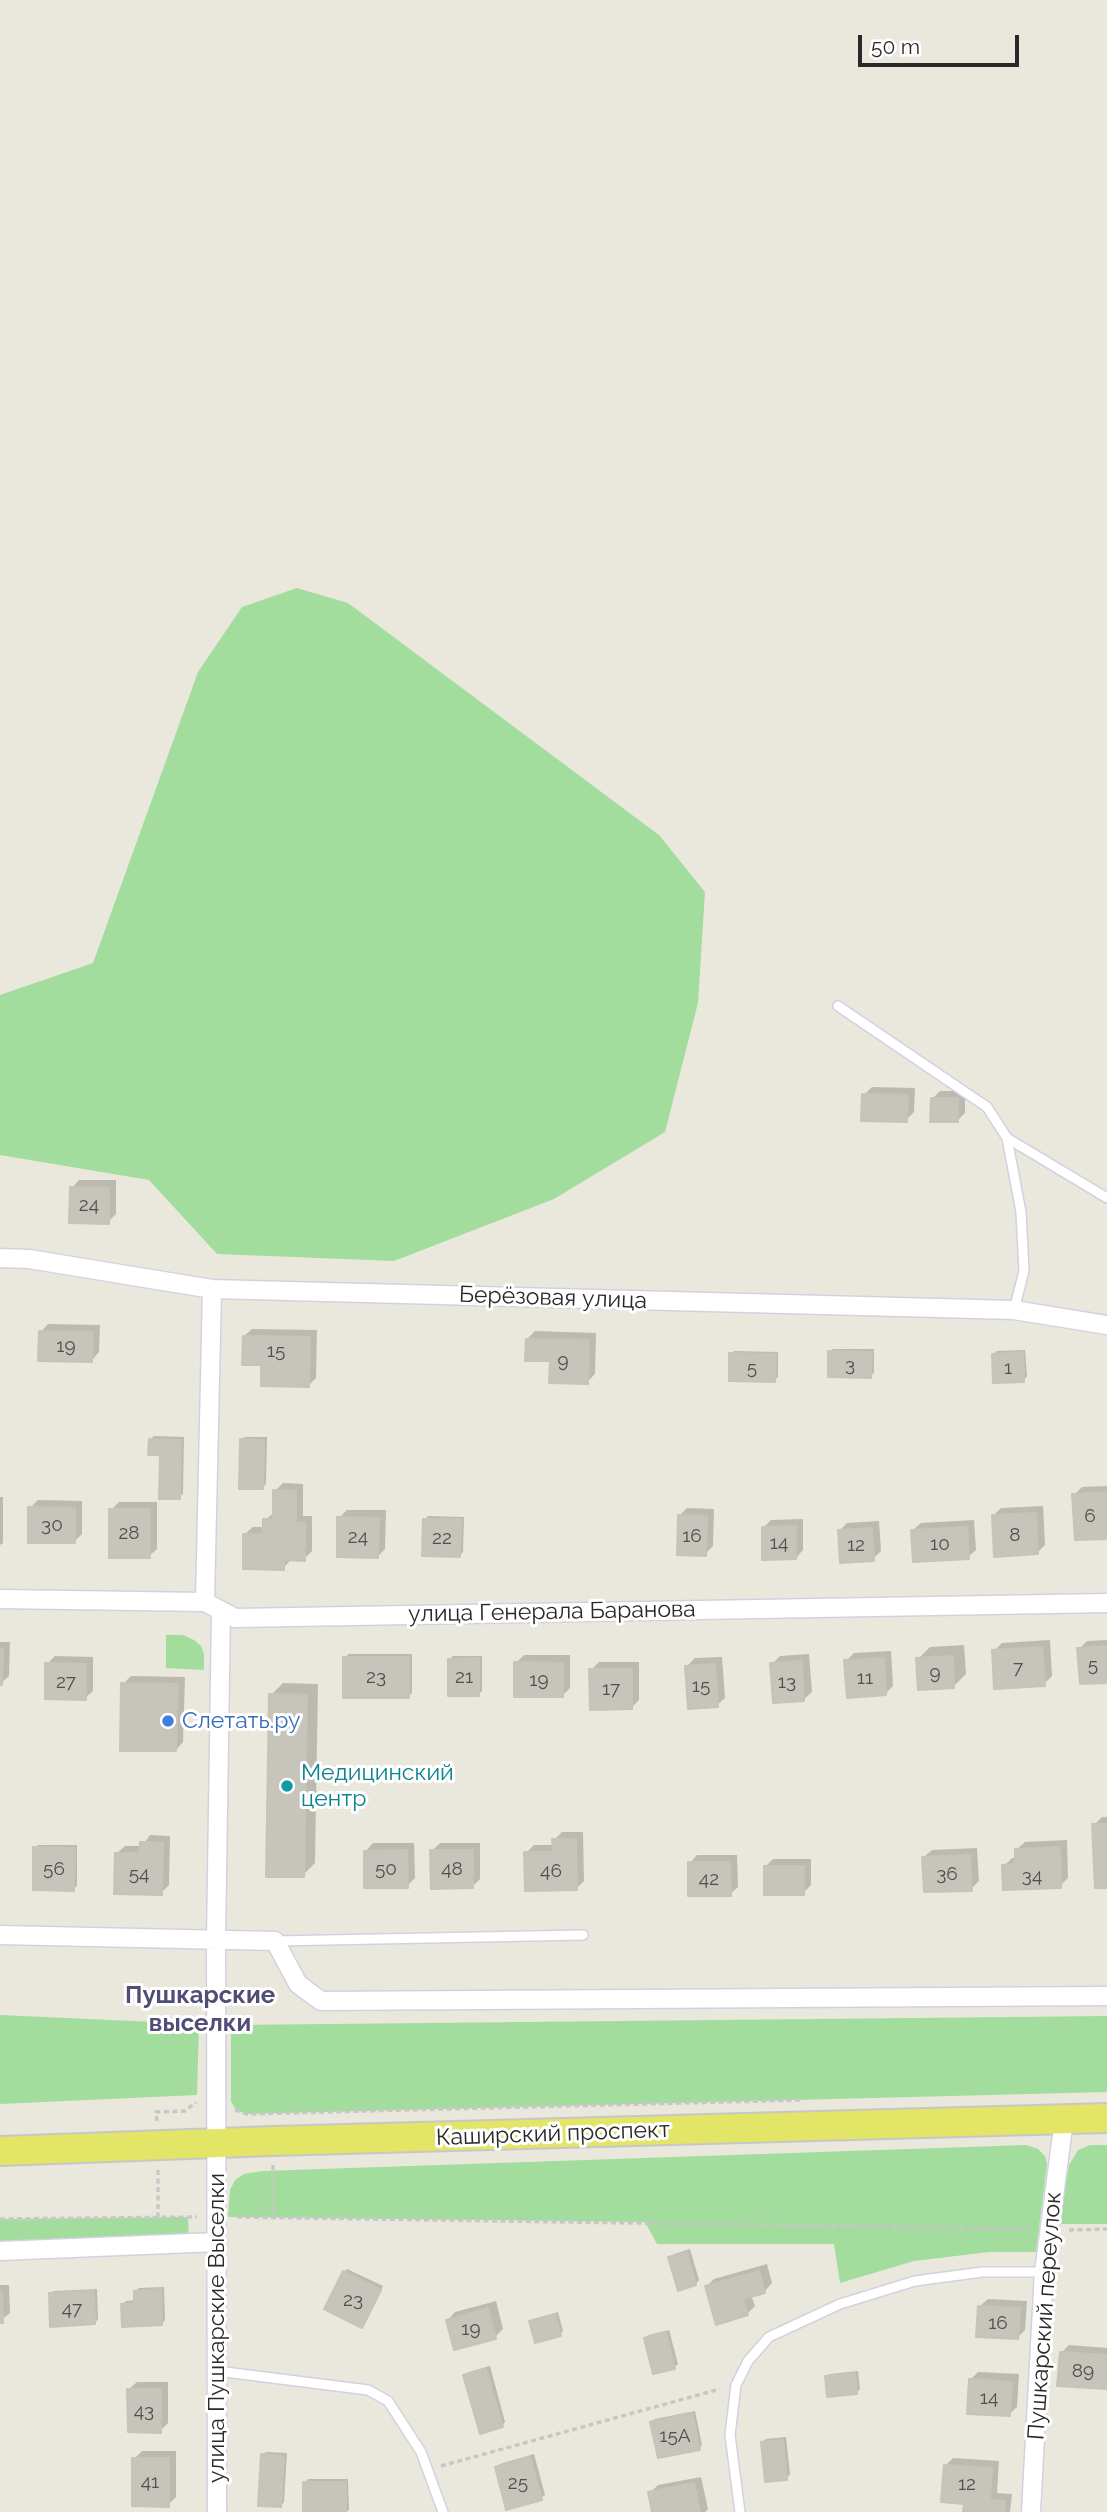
<!DOCTYPE html>
<html>
<head>
<meta charset="utf-8">
<style>
	body { margin:0 }
	#map { position:relative; width:1107px; height:2512px; overflow:hidden; background:#eae8dc; font-family:Raleway,sans-serif }
	canvas { display:block }
	.scale { position:absolute; left:858px; top:35px; width:161px; height:32px; box-sizing:border-box; border:4px solid #292929; border-top:0; padding-left:9px; font-size:21px; line-height:24px; white-space:nowrap; color:#292929; -webkit-text-stroke:5px #fff; paint-order:stroke }
</style>
</head>
<body>
<div id="map">
<canvas width="1107" height="2512"></canvas>
<div class="scale">50 m</div>
</div>
<script>
const g = document.querySelector('canvas').getContext('2d');
g.lineJoin = 'round';
function fill(path, color) { g.fillStyle = color; g.fill(path, 'evenodd'); }
const toPath = rows => new Path2D(rows.map(r => 'M' + r).join(''));
function trace(path, color, width, dash) { g.strokeStyle = color; g.lineWidth = width; g.lineCap = dash ? 'butt' : 'round'; g.setLineDash(dash || []); g.stroke(path); }
function write(font, color, halo, rows, align = 'center') {
  g.font = font + ' Raleway,sans-serif'; g.lineWidth = 6; g.setLineDash([]); g.textBaseline = 'middle'; g.strokeStyle = halo; g.fillStyle = color; for (const [text, x, y, turn = 0] of rows) {
    g.save(); g.translate(x, y); g.rotate((+turn || 0) * Math.PI / 180); g.textAlign = isNaN(turn) ? turn : align; if (halo) g.strokeText(text, 0, 0); g.fillText(text, 0, 0); g.restore();
  }
}
const green = toPath([
	[297,588,348,603,659,835,705,892,698,1003,665,1132,554,1199,394,1261,217,1254,149,1180,0,1155,0,995,93,963,198,672,242,607],
	[166,1635,183,1635,194,1640,201,1646,204,1654,204,1670,166,1668],
	[0,2015,199,2024,197,2095,0,2104],
	[1107,2016,1107,2092,247,2114,236,2110,231,2101,231,2025],
	[1026,2145,1038,2149,1045,2156,1047,2164,1036,2252,989,2252,914,2261,840,2283,834,2244,657,2244,645,2222,228,2217,230,2190,235,2180,244,2174,263,2171],
	[1090,2145,1107,2145,1107,2224,1060,2224,1069,2165,1078,2150],
	[188,2217,189,2242,0,2251,0,2219]
]);
const shadow = toPath([
	[872,1087,915,1088,914,1112,906,1120,864,1095],
	[940,1091,965,1091,965,1113,957,1121,932,1099],
	[79,1180,116,1180,116,1214,108,1222,72,1188],
	[48,1324,100,1325,99,1352,92,1360,41,1332],
	[252,1329,317,1330,316,1378,308,1386,263,1363,244,1336],
	[535,1331,596,1333,595,1374,587,1382,551,1360,527,1339],
	[833,1349,874,1349,874,1373,870,1376,830,1352],
	[1025,1350,1027,1376,1024,1380,993,1355,997,1351],
	[734,1351,778,1352,778,1377,774,1380,731,1354],
	[154,1436,184,1437,183,1494,179,1497,162,1453,150,1440],
	[245,1437,267,1437,266,1484,263,1487,242,1440],
	[283,1483,303,1484,303,1516,312,1516,312,1551,304,1559,291,1560,283,1568,245,1534,253,1527,265,1527,265,1520,275,1512,275,1491],
	[1107,1486,1107,1537,1074,1495,1082,1487],
	[0,1497,3,1497,3,1543,0,1545],
	[38,1500,82,1501,82,1534,74,1542,30,1508],
	[119,1502,157,1502,157,1549,149,1556,111,1510],
	[1043,1506,1045,1545,1037,1553,993,1516,1001,1508],
	[687,1508,714,1509,713,1546,705,1554,679,1516],
	[347,1510,386,1510,385,1549,378,1556,339,1518],
	[428,1516,464,1517,463,1552,460,1555,425,1519],
	[803,1519,803,1550,796,1558,763,1528,771,1520],
	[974,1520,976,1550,968,1557,913,1530,921,1523],
	[879,1521,881,1551,873,1559,840,1530,847,1523],
	[1050,1640,1052,1676,1044,1684,994,1651,1002,1643],
	[1107,1640,1107,1681,1079,1649,1087,1641],
	[0,1642,10,1642,9,1676,1,1683],
	[964,1645,966,1674,954,1686,918,1659,930,1647],
	[891,1651,893,1686,885,1694,846,1661,854,1653],
	[349,1654,412,1654,412,1693,409,1696,345,1657],
	[809,1654,812,1692,804,1699,772,1664,780,1656],
	[524,1655,570,1655,570,1688,563,1695,516,1663],
	[55,1656,93,1657,93,1691,85,1698,47,1664],
	[453,1656,482,1656,482,1691,478,1694,450,1659],
	[722,1657,725,1698,717,1705,687,1666,695,1658],
	[599,1662,639,1662,639,1700,631,1708,591,1670],
	[131,1676,185,1677,183,1742,176,1750,123,1684],
	[283,1683,318,1684,315,1863,303,1875,271,1695],
	[1102,1817,1107,1817,1107,1886,1094,1825],
	[562,1832,583,1832,584,1881,576,1889,526,1853,534,1845,554,1845,554,1840],
	[150,1835,170,1836,169,1885,161,1893,117,1853,125,1846,142,1846],
	[1067,1840,1068,1878,1060,1886,1004,1866,1012,1858,1017,1858,1017,1849,1025,1842],
	[373,1843,414,1843,415,1878,407,1886,366,1851],
	[440,1843,480,1843,480,1879,472,1887,432,1851],
	[38,1845,77,1845,77,1886,73,1889,35,1848],
	[977,1848,979,1881,971,1889,924,1857,932,1850],
	[697,1855,737,1855,738,1887,730,1894,690,1863],
	[773,1859,811,1859,811,1885,803,1893,765,1867],
	[690,2249,699,2280,696,2284,670,2258,674,2254],
	[767,2264,772,2283,765,2291,751,2295,755,2306,747,2314,706,2287,714,2279],
	[347,2269,383,2286,362,2326,344,2272],
	[0,2285,9,2285,10,2313,0,2321],
	[164,2287,165,2320,162,2323,123,2304,126,2301,136,2300,135,2291,139,2288],
	[97,2289,98,2319,95,2323,50,2294,54,2291],
	[988,2299,1027,2301,1025,2330,1017,2338,980,2306],
	[496,2301,503,2329,495,2337,448,2320,455,2312],
	[558,2312,563,2331,560,2334,531,2322,535,2319],
	[669,2330,678,2364,674,2367,646,2338,649,2335],
	[1069,2345,1107,2348,1107,2387,1061,2353],
	[490,2366,505,2422,502,2426,465,2376,469,2372],
	[858,2371,860,2389,856,2393,827,2377,830,2374],
	[978,2372,1019,2374,1017,2407,1009,2414,971,2379],
	[137,2382,168,2382,168,2423,160,2431,129,2389],
	[695,2411,702,2445,699,2448,652,2422,655,2419],
	[786,2437,790,2474,787,2478,762,2442,766,2439],
	[142,2451,176,2451,176,2497,168,2505,134,2459],
	[266,2452,287,2453,284,2502,281,2506,262,2455],
	[534,2454,545,2495,541,2498,497,2467,500,2464],
	[953,2458,999,2461,997,2493,1012,2494,1010,2512,965,2512,966,2502,945,2466],
	[701,2477,708,2509,705,2512,654,2512,650,2493,658,2485],
	[308,2479,348,2479,349,2510,346,2512,305,2512,305,2483]
]);
const building = toPath([
	[862,1094,908,1095,907,1122,861,1121,862,1094],
	[931,1098,958,1098,958,1122,930,1122,931,1098],
	[70,1187,109,1188,109,1224,69,1223,70,1187],
	[39,1331,93,1332,92,1362,38,1361,39,1331],
	[243,1336,310,1337,309,1387,261,1386,261,1365,242,1365,243,1336],
	[526,1339,589,1340,588,1384,549,1383,550,1361,525,1361,526,1339],
	[828,1351,872,1352,871,1378,828,1377,828,1351],
	[1023,1352,1024,1382,993,1383,992,1354,1023,1352],
	[729,1353,776,1354,775,1382,729,1381,729,1353],
	[149,1439,181,1440,180,1499,159,1499,160,1455,148,1455,149,1439],
	[240,1439,264,1440,263,1489,239,1489,240,1439],
	[273,1490,296,1491,296,1523,305,1523,305,1561,284,1560,284,1570,243,1569,243,1534,263,1534,263,1519,273,1519,273,1490],
	[1107,1492,1107,1539,1075,1540,1072,1494,1107,1492],
	[28,1507,75,1508,75,1543,28,1543,28,1507],
	[109,1509,150,1509,150,1558,109,1558,109,1509],
	[1036,1513,1038,1554,994,1557,992,1515,1036,1513],
	[678,1515,707,1516,706,1556,677,1555,678,1515],
	[337,1517,379,1518,378,1558,337,1557,337,1517],
	[423,1519,461,1519,460,1557,422,1556,423,1519],
	[796,1526,796,1559,762,1560,762,1527,796,1526],
	[967,1527,969,1559,913,1562,911,1530,967,1527],
	[872,1528,874,1561,840,1563,838,1530,872,1528],
	[1107,1646,1107,1683,1080,1684,1077,1648,1107,1646],
	[1042,1647,1045,1686,994,1689,992,1650,1042,1647],
	[0,1649,3,1649,2,1685,0,1685,0,1649],
	[953,1656,954,1688,918,1690,916,1658,953,1656],
	[343,1657,409,1657,409,1698,343,1698,343,1657],
	[479,1658,479,1696,448,1696,448,1659,479,1658],
	[884,1658,886,1695,847,1698,844,1660,884,1658],
	[802,1661,804,1701,773,1703,770,1663,802,1661],
	[514,1662,563,1663,563,1697,514,1697,514,1662],
	[45,1663,86,1664,86,1700,45,1699,45,1663],
	[715,1664,718,1707,688,1709,685,1666,715,1664],
	[589,1669,632,1669,632,1709,590,1710,589,1669],
	[121,1683,178,1684,176,1751,120,1751,121,1683],
	[269,1694,307,1695,304,1877,266,1877,269,1694],
	[1092,1824,1107,1824,1107,1888,1095,1888,1092,1824],
	[552,1839,576,1839,577,1890,525,1891,524,1852,553,1852,552,1839],
	[140,1842,163,1843,162,1895,114,1894,115,1853,140,1853,140,1842],
	[33,1847,75,1848,74,1891,33,1890,33,1847],
	[1060,1847,1061,1888,1003,1890,1002,1865,1015,1864,1015,1849,1060,1847],
	[407,1850,408,1888,364,1888,364,1851,407,1850],
	[430,1850,473,1850,473,1888,431,1889,430,1850],
	[970,1855,972,1891,924,1892,922,1857,970,1855],
	[688,1862,730,1862,731,1896,688,1896,688,1862],
	[764,1866,804,1866,804,1895,764,1895,764,1866],
	[687,2252,696,2285,678,2291,668,2257,687,2252],
	[343,2271,381,2290,362,2328,324,2309,343,2271],
	[759,2271,765,2293,743,2299,748,2315,716,2325,705,2286,759,2271],
	[161,2289,162,2325,122,2327,121,2304,134,2303,134,2291,161,2289],
	[94,2291,95,2324,50,2327,49,2293,94,2291],
	[0,2292,2,2292,3,2323,0,2323,0,2292],
	[978,2306,1020,2308,1018,2339,976,2337,978,2306],
	[488,2308,496,2339,454,2350,446,2320,488,2308],
	[555,2314,561,2336,535,2343,529,2321,555,2314],
	[666,2332,675,2369,653,2374,644,2338,666,2332],
	[1060,2352,1107,2355,1107,2389,1057,2386,1060,2352],
	[486,2369,503,2427,480,2434,463,2375,486,2369],
	[855,2373,857,2394,827,2397,825,2376,855,2373],
	[969,2379,1012,2382,1010,2416,967,2414,969,2379],
	[127,2389,161,2389,161,2433,128,2432,127,2389],
	[692,2413,700,2450,658,2458,650,2422,692,2413],
	[783,2440,787,2480,765,2482,761,2442,783,2440],
	[261,2454,284,2456,281,2507,258,2506,261,2454],
	[530,2457,542,2500,506,2510,495,2467,530,2457],
	[132,2458,169,2458,169,2507,132,2506,132,2458],
	[944,2465,992,2468,990,2500,1005,2501,1004,2512,963,2512,964,2504,941,2502,944,2465],
	[303,2482,346,2482,346,2512,303,2512,303,2482],
	[694,2483,700,2512,652,2512,648,2492,694,2483]
]);
const path = toPath([
	[235,2110,247,2114,804,2100],
	[157,2121,156,2112,185,2111,196,2102],
	[273,2165,273,2218],
	[158,2170,158,2217],
	[237,2217,1030,2229],
	[0,2219,197,2217],
	[1069,2230,1107,2229],
	[441,2466,720,2389]
]);
const lane = toPath([
	[838,1006,987,1107,1007,1138,1021,1212,1024,1271,1014,1310],
	[1007,1138,1107,1198],
	[275,1941,583,1935],
	[217,2371,368,2390,388,2401,421,2452,443,2512],
	[740,2512,730,2435,736,2385,748,2361,769,2337,840,2304,915,2281,982,2272,1044,2272]
]);
const street = toPath([
	[0,1258,29,1259,212,1289,1014,1310,1107,1325],
	[0,1599,205,1602,235,1618,1107,1603],
	[205,1602,212,1289],
	[0,1935,275,1941,298,1984,321,2001,1107,1996],
	[0,2251,217,2242],
	[217,2512,216,1941,221,1611],
	[1031,2512,1044,2272,1064,2120]
]);
const primary = toPath([
	[0,2151,273,2141,1107,2118]
]);
const markers = [
	[168,1721,7,"#3f7fe0"],
	[287,1786,7,"#0f9aa8"]
];
const numberNames = [
	["24",89,1205],
	["19",66,1346],
	["15",276,1351],
	["9",563,1361],
	["3",850,1365],
	["5",752,1368],
	["1",1008,1368],
	["6",1090,1516],
	["30",52,1525],
	["28",129,1533],
	["8",1015,1535],
	["16",692,1536],
	["24",358,1537],
	["22",442,1538],
	["14",779,1543],
	["10",940,1544],
	["12",856,1545],
	["5",1093,1665],
	["7",1018,1668],
	["9",935,1673],
	["23",376,1677],
	["21",464,1677],
	["11",865,1678],
	["19",539,1680],
	["27",66,1682],
	["13",787,1682],
	["15",701,1686],
	["17",611,1689],
	["56",54,1869],
	["50",386,1869],
	["48",452,1869],
	["46",551,1871],
	["54",139,1874],
	["36",947,1874],
	["34",1032,1876],
	["42",709,1879],
	["23",353,2300],
	["47",72,2309],
	["16",998,2323],
	["19",471,2329],
	["89",1083,2371],
	["14",989,2398],
	["43",144,2411],
	["15А",675,2436],
	["41",150,2482],
	["25",518,2483],
	["12",967,2484]
];
const streetNames = [
	["Берёзовая улица",553,1298,2],
	["улица Генерала Баранова",552,1612,-1],
	["Каширский проспект",553,2134,-2],
	["Пушкарский переулок",1045,2316,-86],
	["улица Пушкарские Выселки",217,2328,-90]
];
const shopNames = [
	["Слетать.ру",182,1721]
];
const cultureNames = [
	["Медицинский",301,1773],
	["центр",301,1799]
];
const neighbourhoodNames = [
	["Пушкарские",200,1996],
	["выселки",200,2024]
];
fill(green, '#a2dd9d');
fill(shadow, '#0003');
fill(building, '#c6c4bb');
trace(building, '#c5c4b6', 2);
trace(lane, '#d2d1e1', 12);
trace(street, '#d2d1e1', 21);
trace(primary, '#c7c7c7', 32);
trace(path, '#c7c7c7', 3.5, [5, 3.5]);
trace(lane, '#fff', 9);
trace(street, '#fff', 18);
trace(primary, '#e2e566', 28);
for (const [x, y, r, color] of markers) { const dot = new Path2D(); dot.arc(x, y, r, 0, 2 * Math.PI); g.fillStyle = color; g.fill(dot); trace(dot, '#fff', 2.5); }
write('19px', '#50504e', null, numberNames);
write('23px', '#292929', '#fff', streetNames);
write('23px', '#366cbe', '#fff', shopNames, 'left');
write('23px', '#0d838f', '#fff', cultureNames, 'left');
write('bold 24px', '#504d76', '#fff', neighbourhoodNames);
</script>
</body>
</html>
